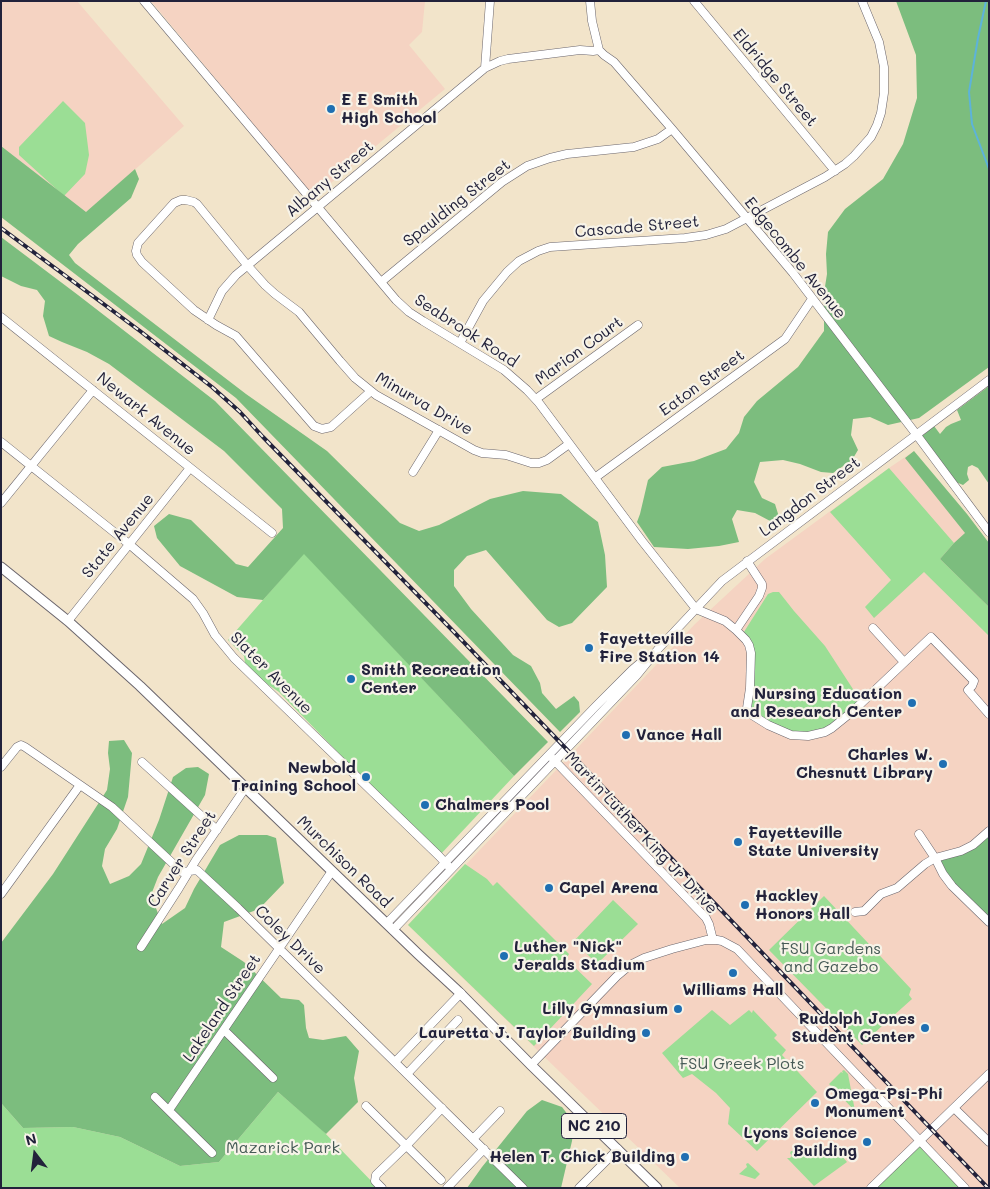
<!DOCTYPE html>
<html>
<head>
<meta charset="utf-8">
<style>
	body { margin:0 }
	#map { position:relative; width:990px; height:1189px; overflow:hidden; background:#f2e4ca; font-family:Mali,sans-serif }
	canvas { display:block }
	.frame { position:absolute; inset:0; border:2px solid #22223b; pointer-events:none }
	.north { position:absolute; left:10px; top:1129px; width:50px; height:50px; -webkit-text-stroke:4px #f7f3e8; paint-order:stroke; rotate:345deg; font-size:14px; font-weight:700; line-height:20px; text-align:center; color:#22223b }
	.north::after { content:''; display:block; margin:auto; width:18px; height:22px; background:#22223b; clip-path:polygon(50% 0,100% 100%,50% 72%,0 100%) }
</style>
</head>
<body>
<div id="map">
<canvas width="990" height="1189"></canvas>
<div class="frame"></div>
<div class="north">N</div>
</div>
<script>
const g = document.querySelector('canvas').getContext('2d');
g.lineJoin = 'round';
function fill(path, color) { g.fillStyle = color; g.fill(path, 'evenodd'); }
const toPath = rows => new Path2D(rows.map(r => 'M' + r).join(''));
function trace(path, color, width, dash) { g.strokeStyle = color; g.lineWidth = width; g.lineCap = dash ? 'butt' : 'round'; g.setLineDash(dash || []); g.stroke(path); }
function write(font, color, halo, rows, align = 'center') {
  g.font = font + ' Mali,sans-serif'; g.lineWidth = 4.5; g.setLineDash([]); g.textBaseline = 'middle'; g.strokeStyle = halo; g.fillStyle = color; for (const [text, x, y, turn = 0] of rows) {
    g.save(); g.translate(x, y); g.rotate((+turn || 0) * Math.PI / 180); g.textAlign = isNaN(turn) ? turn : align; if (halo) g.strokeText(text, 0, 0); g.fillText(text, 0, 0); g.restore();
  }
}
const built = toPath([
	[1,1,77,1,184,126,86,213,1,146],
	[151,1,425,1,422,32,409,45,445,89,314,197],
	[914,451,989,550,989,1188,680,1188,408,925,562,764,695,624,765,559,889,468]
]);
const green = toPath([
	[63,101,85,123,89,155,85,174,64,196,19,155,19,147],
	[889,468,954,543,940,559,989,607,989,636,924,572,874,618,865,607,891,580,830,512],
	[304,553,514,776,439,856,279,692,246,670,244,656,228,640],
	[773,592,779,592,794,611,825,646,862,703,817,734,783,732,747,708,751,653,742,635,768,594],
	[465,864,487,879,493,886,497,882,569,954,566,959,592,984,534,1046,408,925],
	[824,896,911,989,909,995,912,999,883,1025,862,1045,769,950],
	[613,900,638,924,597,964,574,941],
	[712,1010,730,1025,749,1010,752,1013,753,1010,777,1035,774,1038,786,1050,782,1055,817,1092,757,1151,728,1124,730,1108,716,1093,692,1074,683,1078,662,1053],
	[844,1070,848,1074,855,1111,829,1084,841,1072,843,1073,842,1071],
	[278,1092,322,1130,378,1188,1,1188,1,1103,23,1128,73,1127,120,1137,180,1166,219,1162],
	[920,1144,963,1188,876,1188],
	[791,1151,841,1155,847,1162,814,1186,787,1158,790,1158,792,1156,790,1153],
	[748,1163,760,1174,755,1179,739,1174,747,1167,746,1164]
]);
const forest = toPath([
	[896,1,989,1,989,367,919,418,888,425,870,417,853,419,851,435,858,450,852,460,833,473,821,472,800,464,783,460,760,462,754,482,762,498,775,504,779,517,772,522,755,513,737,510,732,519,739,542,719,546,688,549,654,547,637,522,640,514,648,480,662,467,694,461,726,449,739,433,744,417,757,401,798,367,824,331,824,293,827,274,826,254,828,232,845,209,883,179,903,144,917,98,916,55],
	[1,146,86,212,135,169,139,179,131,198,78,244,69,255,75,263,246,394,327,451,400,523,419,531,439,525,490,499,523,491,561,494,598,522,605,555,607,587,572,623,559,627,547,620,486,550,467,556,454,570,454,586,471,609,513,655,531,666,540,683,542,693,556,709,574,696,579,702,580,712,560,732,236,398,1,217],
	[1,237,78,295,215,401,548,742,514,776,304,554,263,600,237,597,180,566,157,538,154,526,169,514,191,520,236,564,248,567,283,528,282,509,224,451,109,364,87,352,62,342,49,336,43,316,45,301,37,290,21,286,1,276],
	[989,386,989,484,978,468,972,465,968,467,967,474,969,480,963,485,956,482,922,436,934,426,940,434,946,427,951,424,961,420,957,410],
	[914,451,967,514,989,543,989,607,940,559,954,543,965,533,905,458],
	[124,740,132,753,128,797,117,829,105,849,102,866,110,884,129,876,141,864,159,820,173,777,186,768,198,767,209,774,205,795,158,877,151,895,162,924,185,908,194,889,220,845,239,835,267,835,276,838,284,883,259,909,224,922,221,947,244,962,281,998,299,1000,304,1005,306,1028,309,1038,323,1040,346,1036,359,1051,354,1078,358,1102,326,1134,278,1092,219,1162,180,1166,120,1137,73,1127,23,1128,1,1103,1,943,53,874,107,790,110,769,108,753,109,741],
	[989,830,989,922,961,896,935,858,961,851],
	[542,1100,562,1107,574,1123,572,1141,561,1188,467,1188,482,1167,527,1111]
]);
const stream = toPath([
	[986,1,978,38,969,92,972,124,989,169]
]);
const minor = toPath([
	[144,1,396,300,409,312,423,321,504,370,527,390,539,403,642,541,696,609,725,621,736,630,746,640,749,645,751,653,750,688,747,708,752,715,768,725,791,735,808,736,825,732,832,728,853,711,931,637,971,678,974,681,972,686,968,690,989,714],
	[590,1,592,21,599,50,604,55,614,62,672,129,793,273,916,434,989,532],
	[694,1,835,171],
	[485,68,490,1],
	[381,282,502,182,527,166,550,158,567,154,634,147,658,139,672,129],
	[1,317,272,533],
	[208,320,222,291,236,275,485,68,500,61,508,59,580,50,593,51,599,50],
	[460,343,483,301,507,272,519,261,538,251,550,247,685,238,706,235,726,229,825,177,845,164,854,156,871,137,877,125,881,113,884,93,884,67,879,42,874,30,862,1],
	[371,391,331,427,322,429,314,426,236,336,216,325,194,310,142,262,137,255,136,251,138,243,174,203,181,200,186,200,194,202,197,204,247,265,265,285,275,294,299,312,340,361,355,378,376,395,474,450,482,453,506,455,531,463,539,463,547,460,569,444],
	[536,399,638,325],
	[1,442,129,544,193,599,203,613,215,635,234,658,439,856,451,869],
	[413,472,439,430],
	[596,477,785,339,812,299],
	[1,503,93,390],
	[68,621,190,468],
	[873,628,904,662],
	[736,630,759,596,762,588,762,584,747,561],
	[553,759,706,918,709,924,713,940],
	[142,762,217,830],
	[1,767,17,747,21,745,25,747,112,807,182,872,197,870,238,908,523,1188],
	[919,834,935,858,943,874,952,886,989,922],
	[1,894,80,785],
	[855,912,864,911,881,894,897,888,925,864,935,858,961,851,973,845,989,831],
	[387,923,595,707,632,670,645,659],
	[393,930,555,761,637,675,659,648,722,581,989,380],
	[141,947,179,888,196,860,246,787],
	[224,1030,273,1078],
	[395,1062,461,993],
	[531,1065,617,976,630,965,644,958,672,949,706,940,717,940,722,941,737,949,965,1188],
	[407,1074,458,1020],
	[155,1097,212,1153],
	[366,1106,441,1180],
	[954,1108,989,1142],
	[169,1110,332,871],
	[473,1139,500,1111],
	[382,1188,375,1181,376,1175,406,1146,442,1108],
	[447,1188,484,1149],
	[579,1188,618,1149],
	[871,1188,989,1074]
]);
const major = toPath([
	[1,567,68,621,140,686,418,954,458,991,531,1065,657,1188]
]);
const rail = toPath([
	[1,228,140,331,212,387,240,412,263,437,454,632,988,1188]
]);
const markers = [
	[331,109,5,"#1f6fb2"],
	[589,648,5,"#1f6fb2"],
	[351,679,5,"#1f6fb2"],
	[912,703,5,"#1f6fb2"],
	[626,735,5,"#1f6fb2"],
	[943,764,5,"#1f6fb2"],
	[366,777,5,"#1f6fb2"],
	[425,805,5,"#1f6fb2"],
	[738,842,5,"#1f6fb2"],
	[549,888,5,"#1f6fb2"],
	[745,905,5,"#1f6fb2"],
	[504,956,5,"#1f6fb2"],
	[733,973,5,"#1f6fb2"],
	[678,1009,5,"#1f6fb2"],
	[925,1028,5,"#1f6fb2"],
	[646,1033,5,"#1f6fb2"],
	[815,1103,5,"#1f6fb2"],
	[867,1142,5,"#1f6fb2"],
	[685,1157,5,"#1f6fb2"]
];
const shields = [
	[594,1126,65]
];
const shieldNames = [
	["NC 210",594,1126]
];
const streetNames = [
	["Eldridge Street",775,78,50],
	["Albany Street",330,179,-40],
	["Spaulding Street",457,203,-38],
	["Cascade Street",637,227,-5],
	["Edgecombe Avenue",795,258,51],
	["Seabrook Road",466,331,33],
	["Marion Court",579,351,-36],
	["Eaton Street",702,383,-36],
	["Minurva Drive",424,404,30],
	["Newark Avenue",146,414,39],
	["Langdon Street",810,497,-37],
	["State Avenue",118,536,-51],
	["Slater Avenue",271,673,45],
	["Martin Luther King Jr Drive",641,833,47],
	["Carver Street",182,859,-57],
	["Murchison Road",344,862,44],
	["Coley Drive",290,940,44],
	["Lakeland Street",222,1008,-56]
];
const poiNames = [
	["E E Smith",341,100],
	["High School",341,118],
	["Fayetteville",599,639],
	["Fire Station 14",599,657],
	["Smith Recreation",361,670],
	["Center",361,688],
	["Nursing Education",902,694,"right"],
	["and Research Center",902,712,"right"],
	["Vance Hall",636,735],
	["Charles W.",933,755,"right"],
	["Chesnutt Library",933,773,"right"],
	["Newbold",356,768,"right"],
	["Training School",356,786,"right"],
	["Chalmers Pool",435,805],
	["Fayetteville",748,833],
	["State University",748,851],
	["Capel Arena",559,888],
	["Hackley",755,896],
	["Honors Hall",755,914],
	["Luther \"Nick\"",514,947],
	["Jeralds Stadium",514,965],
	["Williams Hall",733,990,"center"],
	["Lilly Gymnasium",668,1009,"right"],
	["Rudolph Jones",915,1019,"right"],
	["Student Center",915,1037,"right"],
	["Lauretta J. Taylor Building",636,1033,"right"],
	["Omega-Psi-Phi",825,1094],
	["Monument",825,1112],
	["Lyons Science",857,1133,"right"],
	["Building",857,1151,"right"],
	["Helen T. Chick Building",675,1157,"right"]
];
const parkNames = [
	["FSU Gardens",831,949],
	["and Gazebo",831,967],
	["FSU Greek Plots",742,1064],
	["Mazarick Park",283,1148]
];
fill(built, '#f5d3c2');
fill(green, '#9bde95');
fill(forest, '#7cbd7e');
trace(stream, '#5db3da', 2);
trace(minor, '#6b666d', 9);
trace(major, '#6b666d', 11);
trace(minor, '#fff', 8);
trace(major, '#fff', 9);
trace(rail, '#22223b', 4);
trace(rail, '#f7f3e8', 2, [5.5]);
for (const [x, y, r, color] of markers) { const dot = new Path2D(); dot.arc(x, y, r, 0, 2 * Math.PI); g.fillStyle = color; g.fill(dot); trace(dot, '#f7f3e8', 2); }
for (const [x, y, w] of shields) { const box = new Path2D(); box.roundRect(x - w / 2, y - 12.5, w, 25, 4); g.fillStyle = '#f7f3e8'; g.fill(box); trace(box, '#22223b', 1); }
write('bold 15px', '#22223b', null, shieldNames);
write('16px', '#22223b', '#f7f3e8', streetNames);
write('bold 16px', '#22223b', '#f7f3e8', poiNames, 'left');
write('16px', '#465a56', '#f7f3e8', parkNames);
</script>
</body>
</html>
